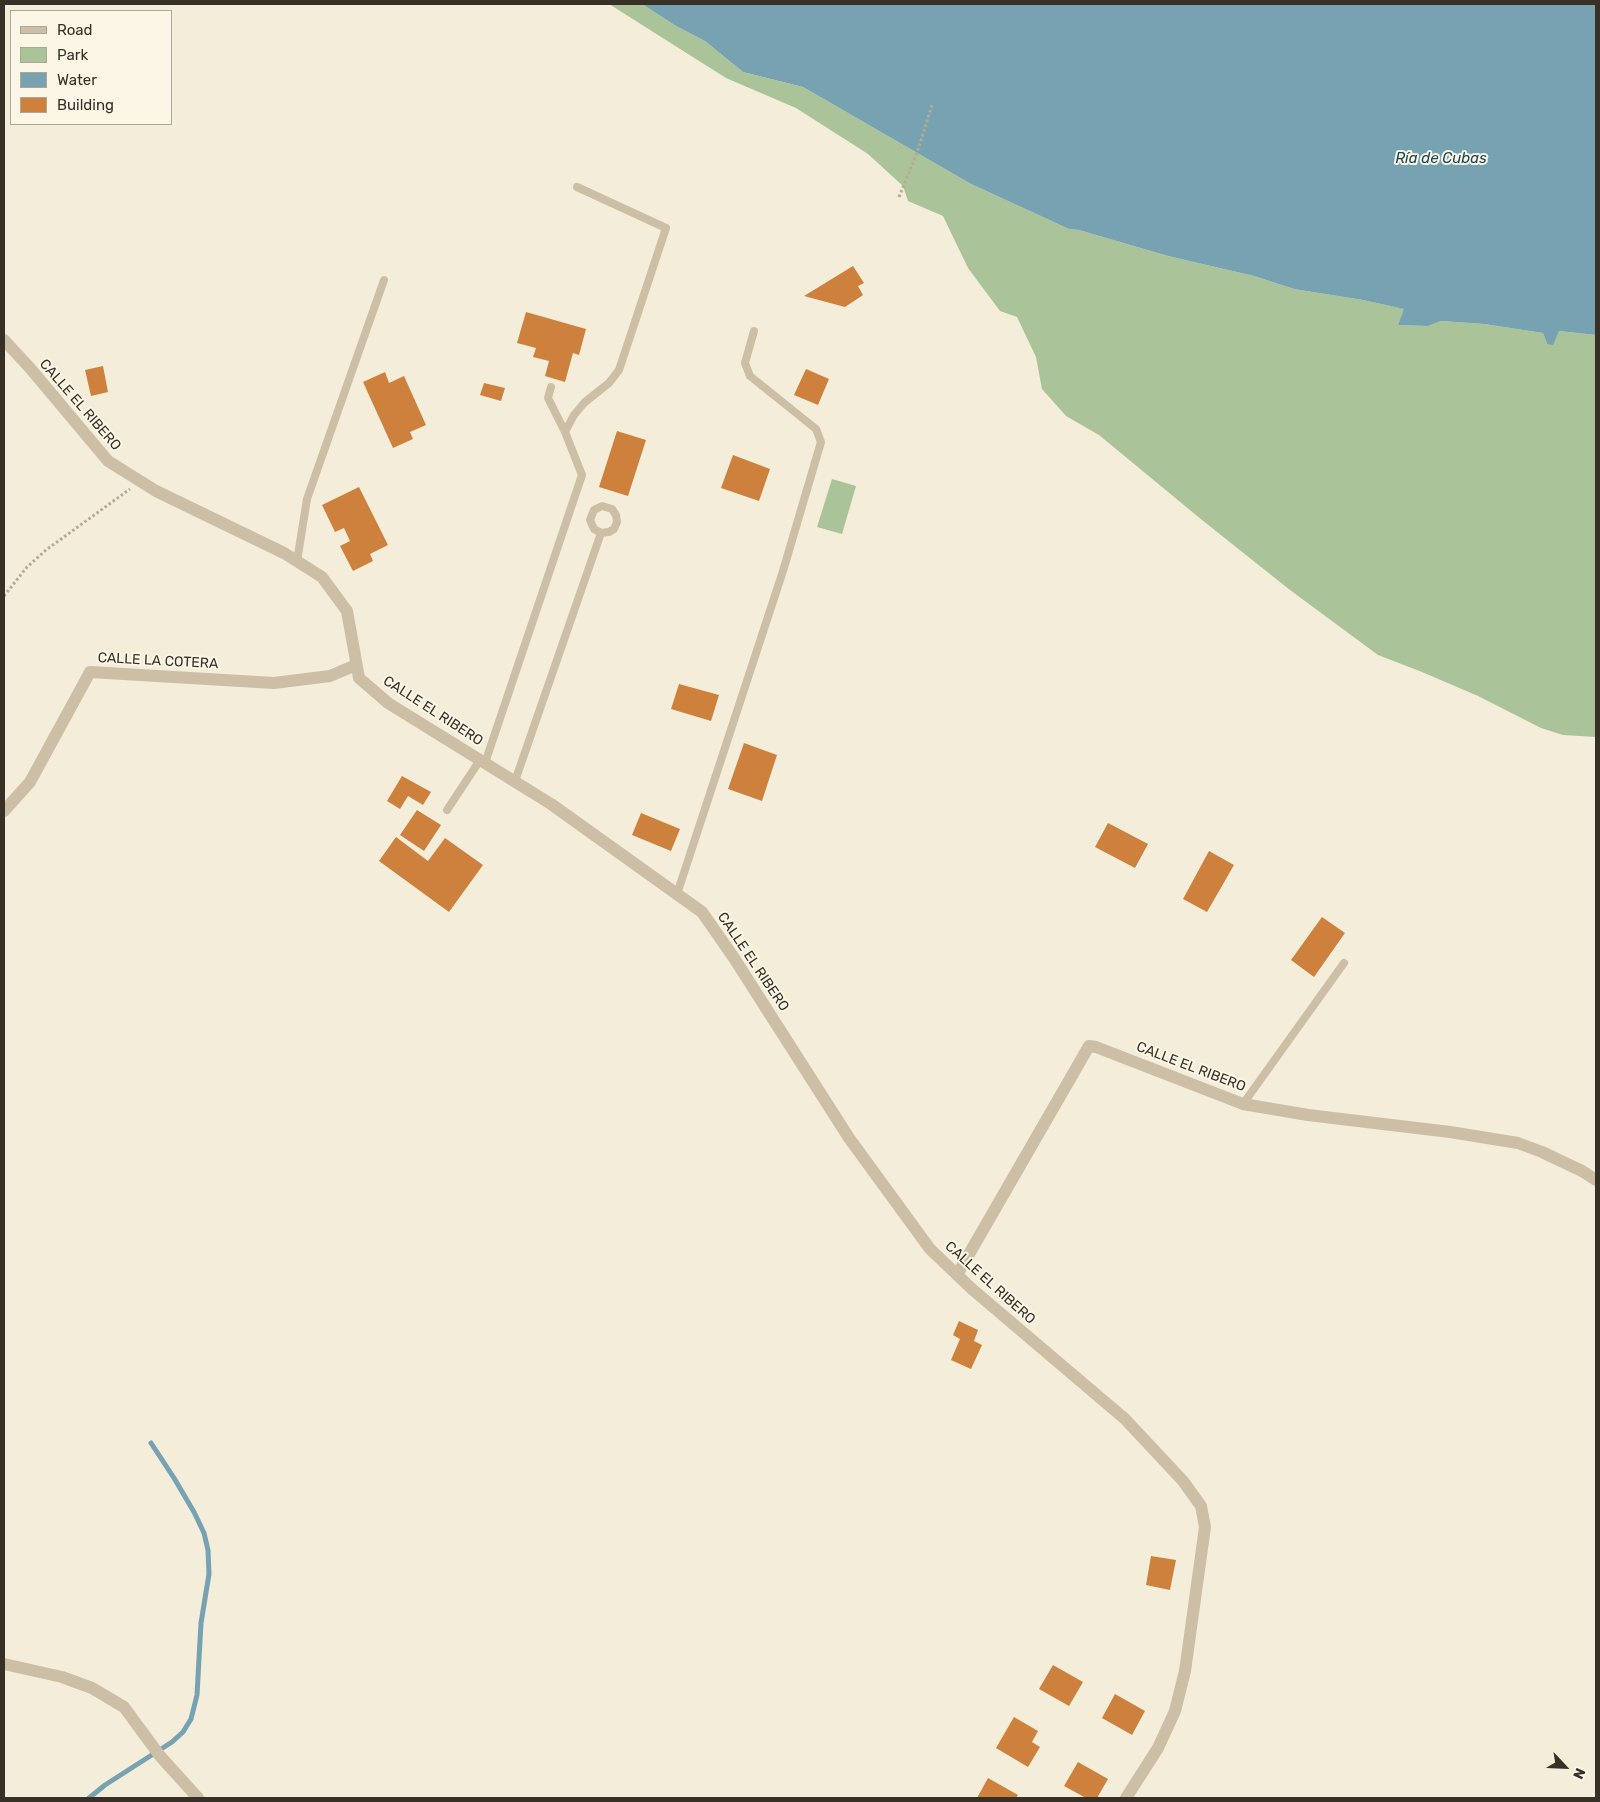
<!DOCTYPE html>
<html>
<head>
<meta charset="utf-8">
<style>
	body { margin:0 }
	#map { position:relative; width:1600px; height:1802px; overflow:hidden; background:#f3edda; font-family:Rubik,sans-serif }
	canvas { display:block }
	.frame { position:absolute; inset:0; border:5px solid #373027; pointer-events:none }
	.legend { position:absolute; left:10px; top:10px; width:162px; height:115px; box-sizing:border-box; background:#fbf6e6; border:1px solid #ada79a; margin:0; padding:6px 9px; list-style:none; font-size:15px; color:#373027 }
	.legend li { display:flex; align-items:center; gap:10px; height:25px }
	.legend b { width:25px; border:1px solid #ada79a }
	.north { position:absolute; left:1540px; top:1742px; width:50px; height:50px; -webkit-text-stroke:4px #fbf6e6; paint-order:stroke; rotate:115deg; font-size:14px; font-weight:700; line-height:20px; text-align:center; color:#373027 }
	.north::after { content:''; display:block; margin:auto; width:18px; height:22px; background:#373027; clip-path:polygon(50% 0,100% 100%,50% 72%,0 100%) }
</style>
</head>
<body>
<div id="map">
<canvas width="1600" height="1802"></canvas>
<div class="frame"></div>
<ul class="legend">
<li><b style="height:6px;background:#ccbfa5"></b>Road</li>
<li><b style="height:14px;background:#abc399"></b>Park</li>
<li><b style="height:14px;background:#77a2b2"></b>Water</li>
<li><b style="height:14px;background:#ce803d"></b>Building</li>
</ul>
<div class="north">N</div>
</div>
<script>
const g = document.querySelector('canvas').getContext('2d');
g.lineJoin = 'round';
function fill(path, color) { g.fillStyle = color; g.fill(path, 'evenodd'); }
const toPath = rows => new Path2D(rows.map(r => 'M' + r).join(''));
function trace(path, color, width, dash) { g.strokeStyle = color; g.lineWidth = width; g.lineCap = dash ? 'butt' : 'round'; g.setLineDash(dash || []); g.stroke(path); }
function write(font, color, halo, rows, align = 'center') {
  g.font = font + ' Rubik,sans-serif'; g.lineWidth = 4; g.setLineDash([]); g.textBaseline = 'middle'; g.strokeStyle = halo; g.fillStyle = color; for (const [text, x, y, turn = 0] of rows) {
    g.save(); g.translate(x, y); g.rotate((+turn || 0) * Math.PI / 180); g.textAlign = isNaN(turn) ? turn : align; if (halo) g.strokeText(text, 0, 0); g.fillText(text, 0, 0); g.restore();
  }
}
const green = toPath([
	[609,4,642,4,676,26,705,41,743,72,803,87,971,184,1069,229,1079,230,1168,256,1254,276,1294,289,1363,300,1405,309,1398,325,1428,326,1441,321,1484,324,1543,333,1547,344,1559,331,1596,335,1596,737,1563,735,1541,728,1478,696,1422,672,1378,655,1290,590,1202,520,1099,435,1066,416,1042,389,1036,357,1017,317,1000,311,968,268,943,216,908,201,903,186,868,154,796,108,726,78],
	[832,479,856,486,842,534,817,527]
]);
const water = toPath([
	[642,4,1596,4,1596,335,1559,331,1553,345,1547,344,1543,333,1484,324,1441,321,1428,326,1398,325,1404,309,1363,300,1294,289,1254,276,1168,256,1079,230,1069,229,971,184,803,87,743,72,705,41,676,26]
]);
const stream = toPath([
	[89,1798,105,1785,172,1742,183,1732,191,1719,197,1695,201,1623,209,1574,208,1550,204,1533,194,1512,174,1478,151,1443]
]);
const building = toPath([
	[853,266,864,283,858,286,863,295,845,307,804,296],
	[526,312,586,329,579,355,573,353,565,382,545,376,549,361,533,357,536,348,517,343],
	[103,366,108,392,91,396,85,370],
	[806,369,829,379,818,405,794,395],
	[385,372,389,383,404,376,426,425,410,432,413,439,393,448,363,382],
	[484,383,505,388,501,401,480,395],
	[617,431,646,440,628,496,599,487],
	[733,455,770,469,759,501,721,488],
	[359,487,388,545,370,554,373,561,353,571,340,546,350,541,344,528,335,532,322,505],
	[679,684,719,695,711,721,671,709],
	[744,743,777,755,762,801,728,789],
	[402,776,431,792,423,805,408,796,400,809,387,801],
	[417,810,441,825,424,851,400,835],
	[641,813,680,829,671,851,632,835],
	[1108,823,1148,844,1135,868,1095,847],
	[396,837,428,861,445,838,483,865,449,912,379,861],
	[1209,851,1234,865,1207,912,1183,899],
	[1322,917,1345,933,1314,977,1291,960],
	[959,1321,978,1330,974,1341,982,1345,971,1369,951,1360,960,1339,953,1335],
	[1151,1556,1176,1560,1170,1590,1146,1585],
	[1053,1665,1083,1682,1069,1706,1039,1689],
	[1115,1694,1145,1711,1132,1735,1102,1718],
	[1014,1717,1038,1731,1032,1742,1040,1747,1028,1767,996,1748],
	[1078,1762,1108,1779,1097,1798,1086,1798,1064,1786],
	[988,1778,1018,1795,1016,1798,977,1798]
]);
const path = toPath([
	[899,197,917,153,932,105],
	[4,596,27,567,46,550,130,489]
]);
const service = toPath([
	[551,387,548,398,565,432,574,415,585,402,609,383,619,370,666,228,577,187],
	[297,561,307,499,384,280],
	[485,763,582,475,565,432],
	[515,781,601,533,609,532,614,529,617,522,616,515,612,509,602,506,594,510,590,520,594,529,601,533],
	[447,810,480,760],
	[677,894,783,571,821,442,816,429,750,376,745,363,754,331],
	[1243,1104,1344,963]
]);
const minor = toPath([
	[4,340,30,368,108,461,156,491,284,553,322,577,347,611,359,678,388,703,551,804,702,912,734,958,849,1138,930,1249,972,1289,1125,1419,1183,1481,1201,1506,1205,1527,1185,1671,1175,1711,1158,1748,1126,1798],
	[4,811,30,782,90,672,274,683,330,676,356,665],
	[957,1275,1089,1046,1096,1047,1243,1104,1308,1115,1450,1132,1518,1143,1542,1152,1582,1171,1596,1180],
	[4,1664,62,1677,92,1688,124,1707,160,1756,198,1798]
]);
const streetNames = [
	["CALLE EL RIBERO",80,405,49],
	["CALLE LA COTERA",158,661,3],
	["CALLE EL RIBERO",433,711,33],
	["CALLE EL RIBERO",753,962,56],
	["CALLE EL RIBERO",1191,1067,21],
	["CALLE EL RIBERO",990,1283,42]
];
const waterNames = [
	["Ría de Cubas",1441,159]
];
fill(green, '#abc399');
fill(water, '#77a2b2');
trace(stream, '#77a2b2', 5);
fill(building, '#ce803d');
trace(path, '#b8aa8f', 3, [2.5, 2.5]);
trace(service, '#ccbfa5', 8);
trace(minor, '#ccbfa5', 12);
write('14px', '#373027', '#fbf6e6', streetNames);
write('italic 15px', '#1a485b', '#fbf6e6', waterNames);
</script>
</body>
</html>
